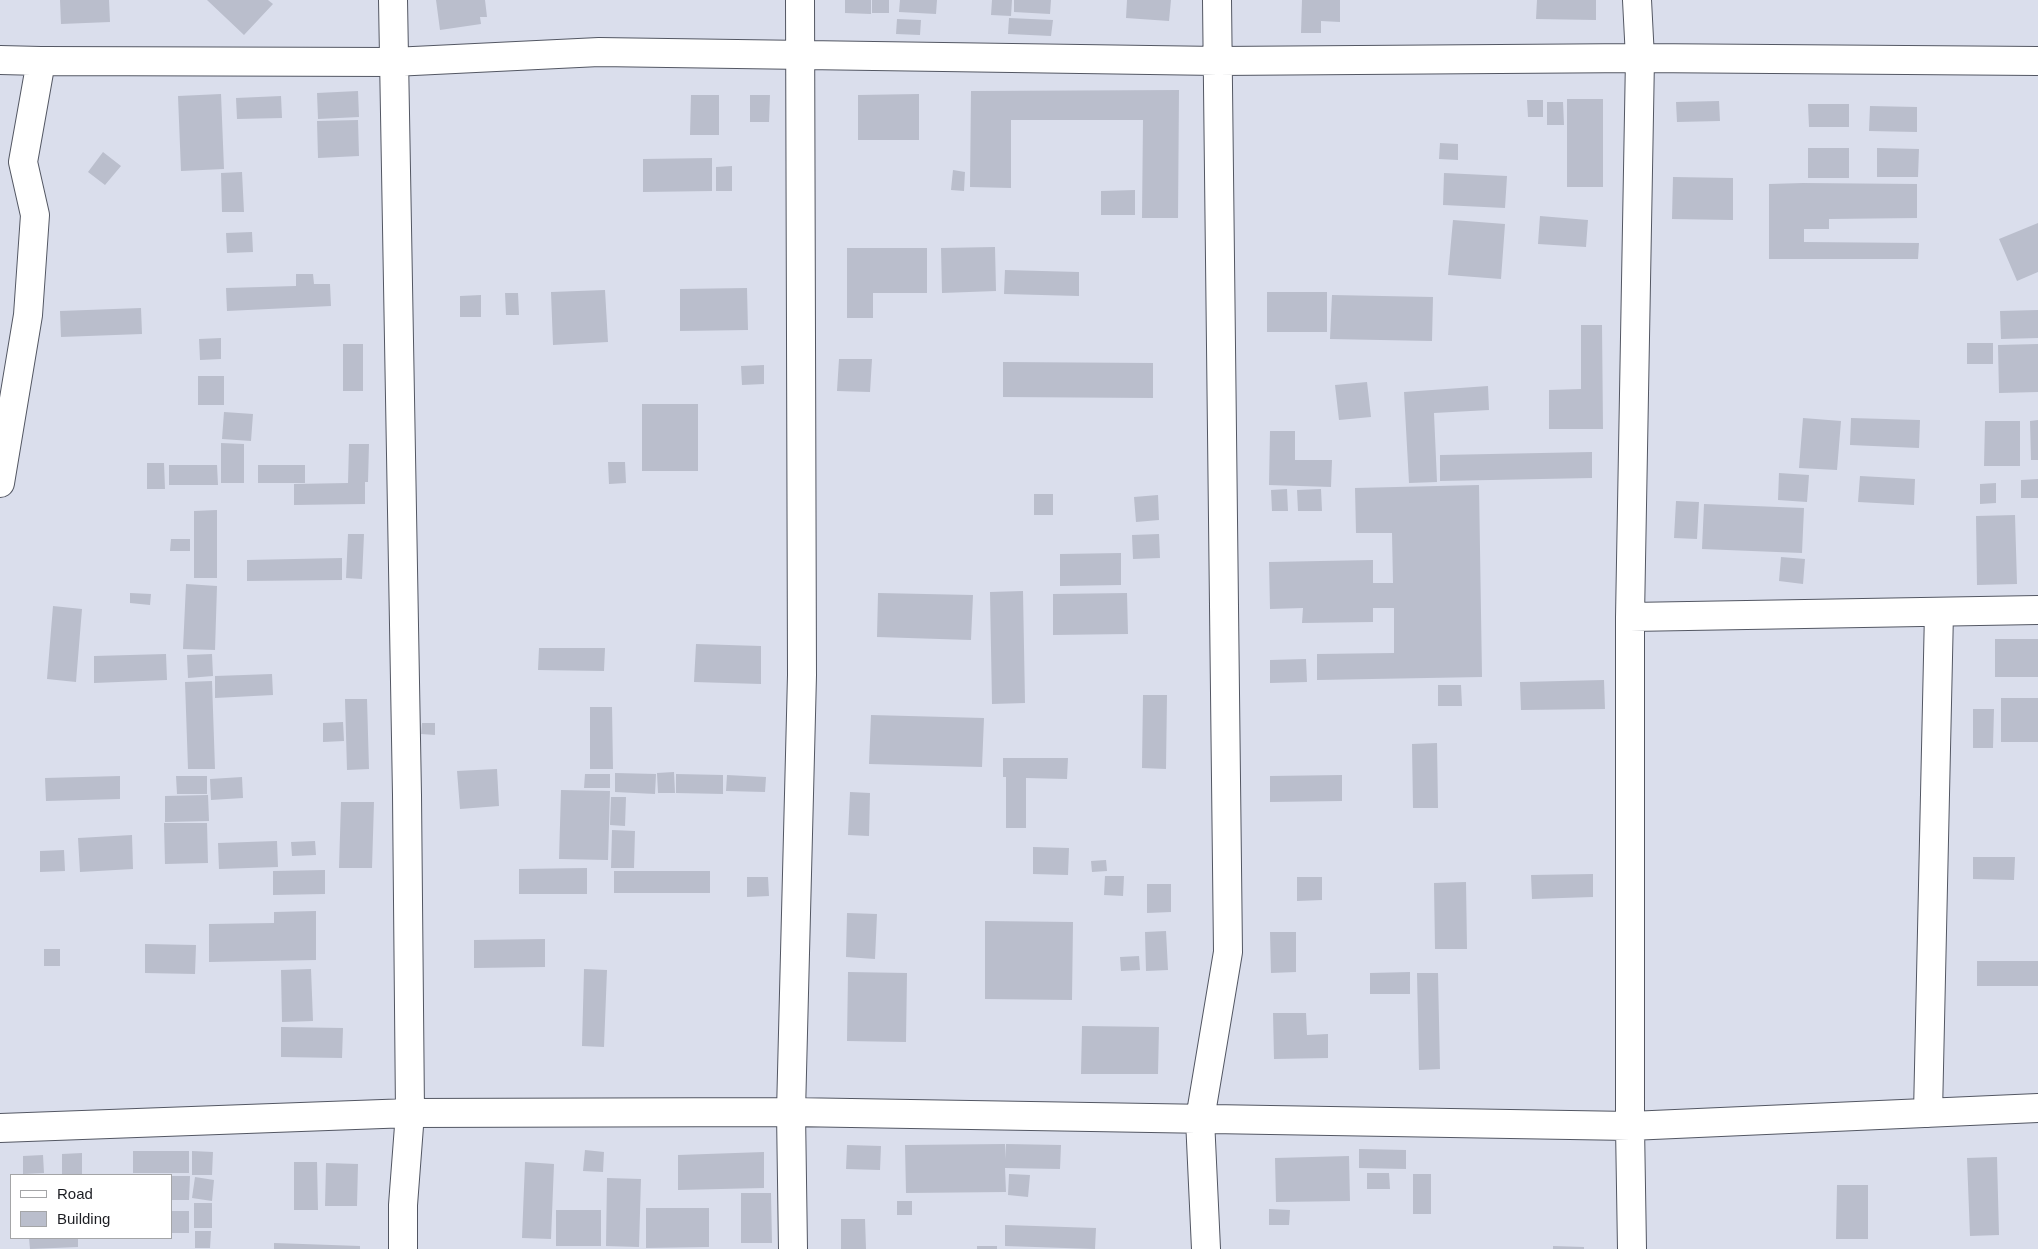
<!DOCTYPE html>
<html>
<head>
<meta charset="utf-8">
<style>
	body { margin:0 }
	#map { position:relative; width:2038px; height:1249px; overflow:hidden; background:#dadeec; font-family:Helvetica,sans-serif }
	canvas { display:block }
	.legend { position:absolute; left:10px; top:1174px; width:162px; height:65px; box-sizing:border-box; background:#fff; border:1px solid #a4a5a7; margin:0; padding:6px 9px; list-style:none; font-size:15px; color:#1c1d22 }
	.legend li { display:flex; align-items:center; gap:10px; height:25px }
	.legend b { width:25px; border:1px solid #a4a5a7 }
</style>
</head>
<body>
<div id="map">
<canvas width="2038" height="1249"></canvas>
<ul class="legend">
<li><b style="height:6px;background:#fff"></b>Road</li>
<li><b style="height:14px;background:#babecc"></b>Building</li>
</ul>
</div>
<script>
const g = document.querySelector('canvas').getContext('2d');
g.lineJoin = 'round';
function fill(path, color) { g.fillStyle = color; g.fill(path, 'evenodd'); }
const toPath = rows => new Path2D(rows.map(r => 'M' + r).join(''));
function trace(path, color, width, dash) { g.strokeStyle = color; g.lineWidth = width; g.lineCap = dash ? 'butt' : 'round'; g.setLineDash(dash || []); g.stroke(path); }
const building = toPath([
	[60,0,109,0,110,22,61,24],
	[207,0,268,0,273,4,244,35],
	[436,0,485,0,487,17,480,17,481,24,440,30],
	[845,0,871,0,871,14,845,13],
	[872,0,889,0,889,13,872,13],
	[900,0,937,0,936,14,899,12],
	[992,0,1012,0,1011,16,991,15],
	[1014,0,1051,0,1050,14,1014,12],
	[1127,0,1171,0,1169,21,1126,18],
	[1302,0,1340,0,1340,22,1321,21,1321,33,1301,33],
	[1537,0,1596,0,1596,20,1536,19],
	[1009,18,1053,20,1051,36,1008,34],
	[897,19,921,20,920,35,896,34],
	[1179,90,1178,218,1142,218,1143,120,1011,120,1011,188,970,187,971,91],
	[358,91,359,117,318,119,317,93],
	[221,94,224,169,181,171,178,96],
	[919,94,919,140,858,140,858,95],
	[691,95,719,95,719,135,690,135],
	[750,95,770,95,769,122,750,122],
	[281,96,282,118,237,119,236,98],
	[1567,99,1603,99,1603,187,1567,187],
	[1527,100,1543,100,1543,117,1528,117],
	[1719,101,1720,121,1677,122,1676,102],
	[1547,102,1563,102,1564,125,1547,125],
	[1808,104,1849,104,1849,127,1809,127],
	[1870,106,1917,107,1917,132,1869,131],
	[358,120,359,156,318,158,317,121],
	[1440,143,1458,144,1458,160,1439,159],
	[1808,148,1849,148,1849,178,1808,178],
	[1877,148,1919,149,1918,177,1877,177],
	[103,152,121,166,105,185,88,172],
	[712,158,712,191,643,192,643,159],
	[732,166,732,191,716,191,716,167],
	[953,170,965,172,964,191,951,190],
	[242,172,244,212,222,212,221,173],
	[1444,173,1507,176,1505,208,1443,205],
	[1673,177,1733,178,1733,220,1672,219],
	[1803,183,1917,184,1917,218,1829,219,1829,229,1804,229,1804,242,1919,243,1918,259,1769,259,1769,184],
	[1135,190,1135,215,1101,215,1101,191],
	[1540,216,1588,220,1586,247,1538,244],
	[1453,220,1505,224,1501,279,1448,275],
	[2038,223,2038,272,2017,281,1999,239],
	[252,232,253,252,227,253,226,233],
	[995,247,996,291,942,293,941,248],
	[847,248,927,248,927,293,873,293,873,318,847,318],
	[1005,270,1079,272,1079,296,1004,294],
	[296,274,313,274,314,284,330,284,331,306,227,311,226,288,296,286],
	[747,288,748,330,680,331,680,289],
	[605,290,608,342,553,345,551,292],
	[1267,292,1327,292,1327,332,1267,332],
	[505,293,518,293,519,315,506,315],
	[481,295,481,317,460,317,460,296],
	[1332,295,1433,297,1432,341,1330,339],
	[141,308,142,334,61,337,60,311],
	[2038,310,2038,338,2001,339,2000,311],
	[1581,325,1602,325,1603,429,1549,429,1549,390,1581,389],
	[221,338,221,359,200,360,199,339],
	[1967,343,1993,343,1993,364,1967,364],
	[343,344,363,344,363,391,343,391],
	[2038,344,2038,392,1999,393,1998,345],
	[839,359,872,359,870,392,837,391],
	[1003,362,1153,363,1153,398,1003,397],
	[764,365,764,384,742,385,741,366],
	[198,376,224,376,224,405,198,405],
	[1367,382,1371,417,1339,420,1335,385],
	[1488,386,1489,410,1434,413,1437,482,1409,483,1404,392],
	[642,404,698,404,698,471,642,471],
	[224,412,253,414,251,441,222,439],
	[1803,418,1841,421,1837,470,1799,468],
	[1851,418,1920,420,1919,448,1850,445],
	[2038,420,2038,460,2031,460,2030,421],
	[1985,421,2020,421,2020,466,1984,466],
	[1270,431,1295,431,1295,460,1332,460,1331,487,1269,485],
	[221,443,244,444,244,483,221,483],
	[349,444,369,444,368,482,365,482,365,504,294,505,294,484,348,483],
	[1592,452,1592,478,1440,481,1440,455],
	[608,462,625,462,626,483,609,484],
	[147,463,164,463,165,489,147,489],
	[169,465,217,465,218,485,169,485],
	[258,465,305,465,305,483,258,483],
	[1779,473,1809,475,1807,502,1778,500],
	[1860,476,1915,479,1914,505,1858,502],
	[2038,479,2038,498,2021,498,2021,480],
	[1996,483,1996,503,1980,504,1980,484],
	[1479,485,1482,677,1317,680,1317,654,1394,653,1394,608,1373,608,1373,622,1302,623,1303,608,1270,609,1269,562,1373,560,1373,583,1393,583,1392,533,1356,533,1355,488],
	[1287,489,1288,511,1272,511,1271,490],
	[1321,489,1322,511,1298,511,1297,490],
	[1034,494,1053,494,1053,515,1034,515],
	[1158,495,1159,520,1136,522,1134,497],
	[1676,501,1699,502,1697,539,1674,538],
	[1704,504,1804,508,1802,553,1702,549],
	[217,510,217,578,194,578,194,511],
	[2015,515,2017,584,1977,585,1976,516],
	[348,534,364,534,362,579,346,578],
	[1159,534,1160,558,1133,559,1132,535],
	[171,539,190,539,190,551,170,551],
	[1121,553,1121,585,1060,586,1060,554],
	[1781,557,1805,559,1803,584,1779,581],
	[342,558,342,580,247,581,247,560],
	[186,584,217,586,215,650,183,649],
	[1023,591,1025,703,992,704,990,592],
	[130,593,151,594,150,605,130,603],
	[878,593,973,595,971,640,877,637],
	[1127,593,1128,634,1053,635,1053,594],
	[53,606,82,609,76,682,47,679],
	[1995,639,2038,639,2038,677,1995,677],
	[696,644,761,646,761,684,694,682],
	[539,648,605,648,604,671,538,670],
	[166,654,167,680,94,683,94,656],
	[212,654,213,676,188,678,187,655],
	[1306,659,1307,682,1270,683,1270,660],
	[272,674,273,695,215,698,215,676],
	[1604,680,1605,709,1521,710,1520,682],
	[212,681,215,769,188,769,185,682],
	[1438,685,1461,685,1462,706,1438,706],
	[1143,695,1167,695,1166,769,1142,768],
	[2001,698,2038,698,2038,742,2001,742],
	[345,699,367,699,369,769,347,770],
	[590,707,612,707,613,769,590,769],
	[1973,709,1994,709,1993,748,1973,748],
	[871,715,984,718,982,767,869,764],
	[343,722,344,741,323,742,323,723],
	[422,723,435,723,435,735,421,734],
	[1437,743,1438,808,1413,808,1412,744],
	[1003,758,1068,758,1067,779,1026,778,1026,828,1006,828,1006,777,1003,777],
	[497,769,499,806,460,809,457,771],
	[674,772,675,793,658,793,657,773],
	[615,773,656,774,655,794,615,792],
	[585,774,610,774,610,788,584,788],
	[676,774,723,775,723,794,676,793],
	[727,775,766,777,765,792,726,791],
	[1342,775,1342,801,1270,802,1270,776],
	[120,776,120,799,46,801,45,778],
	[176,776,207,776,207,794,177,794],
	[242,777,243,798,211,800,210,779],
	[561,790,610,791,608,860,559,859],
	[850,792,870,793,869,836,848,835],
	[208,795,209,821,165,822,165,796],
	[611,797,626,797,625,826,610,825],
	[341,802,374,802,372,868,339,868],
	[164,823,207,823,208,863,165,864],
	[612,830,635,831,634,868,611,868],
	[132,835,133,869,80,872,78,838],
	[277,841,278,867,219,869,218,843],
	[315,841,316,855,292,856,291,842],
	[1033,847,1069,848,1068,875,1033,874],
	[64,850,65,871,40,872,40,851],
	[1973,857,2015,857,2014,880,1973,879],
	[1106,860,1107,871,1092,872,1091,861],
	[587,868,587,894,519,894,519,869],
	[325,870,325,894,273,895,273,871],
	[614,871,710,871,710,893,614,893],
	[1593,874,1593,897,1532,899,1531,875],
	[1105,876,1124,876,1123,896,1104,895],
	[747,877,768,877,769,896,747,897],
	[1297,877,1322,877,1322,900,1297,901],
	[1466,882,1467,949,1435,949,1434,883],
	[1147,884,1171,884,1171,912,1147,913],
	[316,911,316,960,209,962,209,924,274,923,274,912],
	[847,913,877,914,875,959,846,957],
	[985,921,1073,922,1072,1000,985,999],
	[1166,931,1168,970,1146,971,1145,932],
	[1270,932,1296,932,1296,972,1271,973],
	[545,939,545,967,474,968,474,940],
	[145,944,196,945,195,974,145,973],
	[44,949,60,949,60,966,44,966],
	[1139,956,1140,970,1121,971,1120,957],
	[1977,961,2038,961,2038,986,1977,986],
	[311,969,313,1021,282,1022,281,970],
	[584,969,607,970,604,1047,582,1046],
	[848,972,907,973,906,1042,847,1041],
	[1410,972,1410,994,1370,994,1370,973],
	[1417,973,1438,973,1440,1069,1419,1070],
	[1273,1013,1306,1013,1307,1035,1328,1034,1328,1058,1274,1059],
	[1082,1026,1159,1027,1158,1074,1081,1074],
	[281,1027,343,1028,342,1058,281,1057],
	[1005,1144,1005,1159,1006,1144,1061,1145,1060,1169,1005,1168,1006,1192,906,1193,905,1145],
	[847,1145,881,1146,880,1170,846,1169],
	[1359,1149,1406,1150,1406,1169,1359,1168],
	[585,1150,604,1152,603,1172,583,1171],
	[133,1151,189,1151,189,1173,133,1173],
	[192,1151,213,1152,212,1175,192,1175],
	[764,1152,764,1188,678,1190,678,1155],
	[82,1153,82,1175,62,1175,62,1154],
	[43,1155,44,1173,23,1174,23,1156],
	[1349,1156,1350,1201,1276,1202,1275,1158],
	[1997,1157,1999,1235,1970,1236,1967,1158],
	[294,1162,317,1162,318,1210,294,1210],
	[525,1162,554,1164,551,1239,522,1238],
	[326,1163,358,1164,357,1206,325,1206],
	[1367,1173,1389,1173,1390,1189,1367,1189],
	[1009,1174,1030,1175,1028,1197,1008,1195],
	[1413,1174,1431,1174,1431,1214,1413,1214],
	[171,1176,190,1176,189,1200,171,1200],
	[195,1177,214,1180,212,1201,192,1198],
	[607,1178,641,1179,639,1247,606,1246],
	[1837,1185,1868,1185,1868,1239,1836,1239],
	[741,1193,771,1193,772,1243,741,1243],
	[897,1201,912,1201,912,1215,897,1215],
	[194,1203,212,1203,212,1228,194,1228],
	[646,1208,709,1208,709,1247,646,1248],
	[1269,1209,1290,1210,1289,1225,1269,1225],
	[556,1210,601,1210,601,1246,556,1246],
	[171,1211,189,1211,189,1233,171,1233],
	[841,1219,865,1219,866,1249,841,1249],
	[1005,1225,1096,1228,1095,1249,1005,1246],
	[195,1231,211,1231,210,1248,195,1248],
	[29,1238,78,1238,78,1247,30,1249],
	[274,1243,360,1246,360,1249,274,1249],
	[977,1246,997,1246,997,1249,977,1249],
	[1553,1246,1584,1247,1584,1249,1553,1249]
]);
const street = toPath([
	[393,0,407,795,410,1113,403,1205,403,1249],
	[0,60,41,61,393,62,599,52,1218,61,1640,58,2038,61],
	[0,483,28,315,35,215,23,162,41,61],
	[1630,617,2038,610],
	[1928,1113,1939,612],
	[0,1128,410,1113,791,1112,1630,1126,2038,1108],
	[793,1249,791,1112,802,675,800,0],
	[1206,1249,1200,1119,1228,952,1217,0],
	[1632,1249,1630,1126,1630,617,1640,58,1637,0]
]);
fill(building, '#babecc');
trace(street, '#535763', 30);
trace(street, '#fff', 28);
</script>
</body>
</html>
